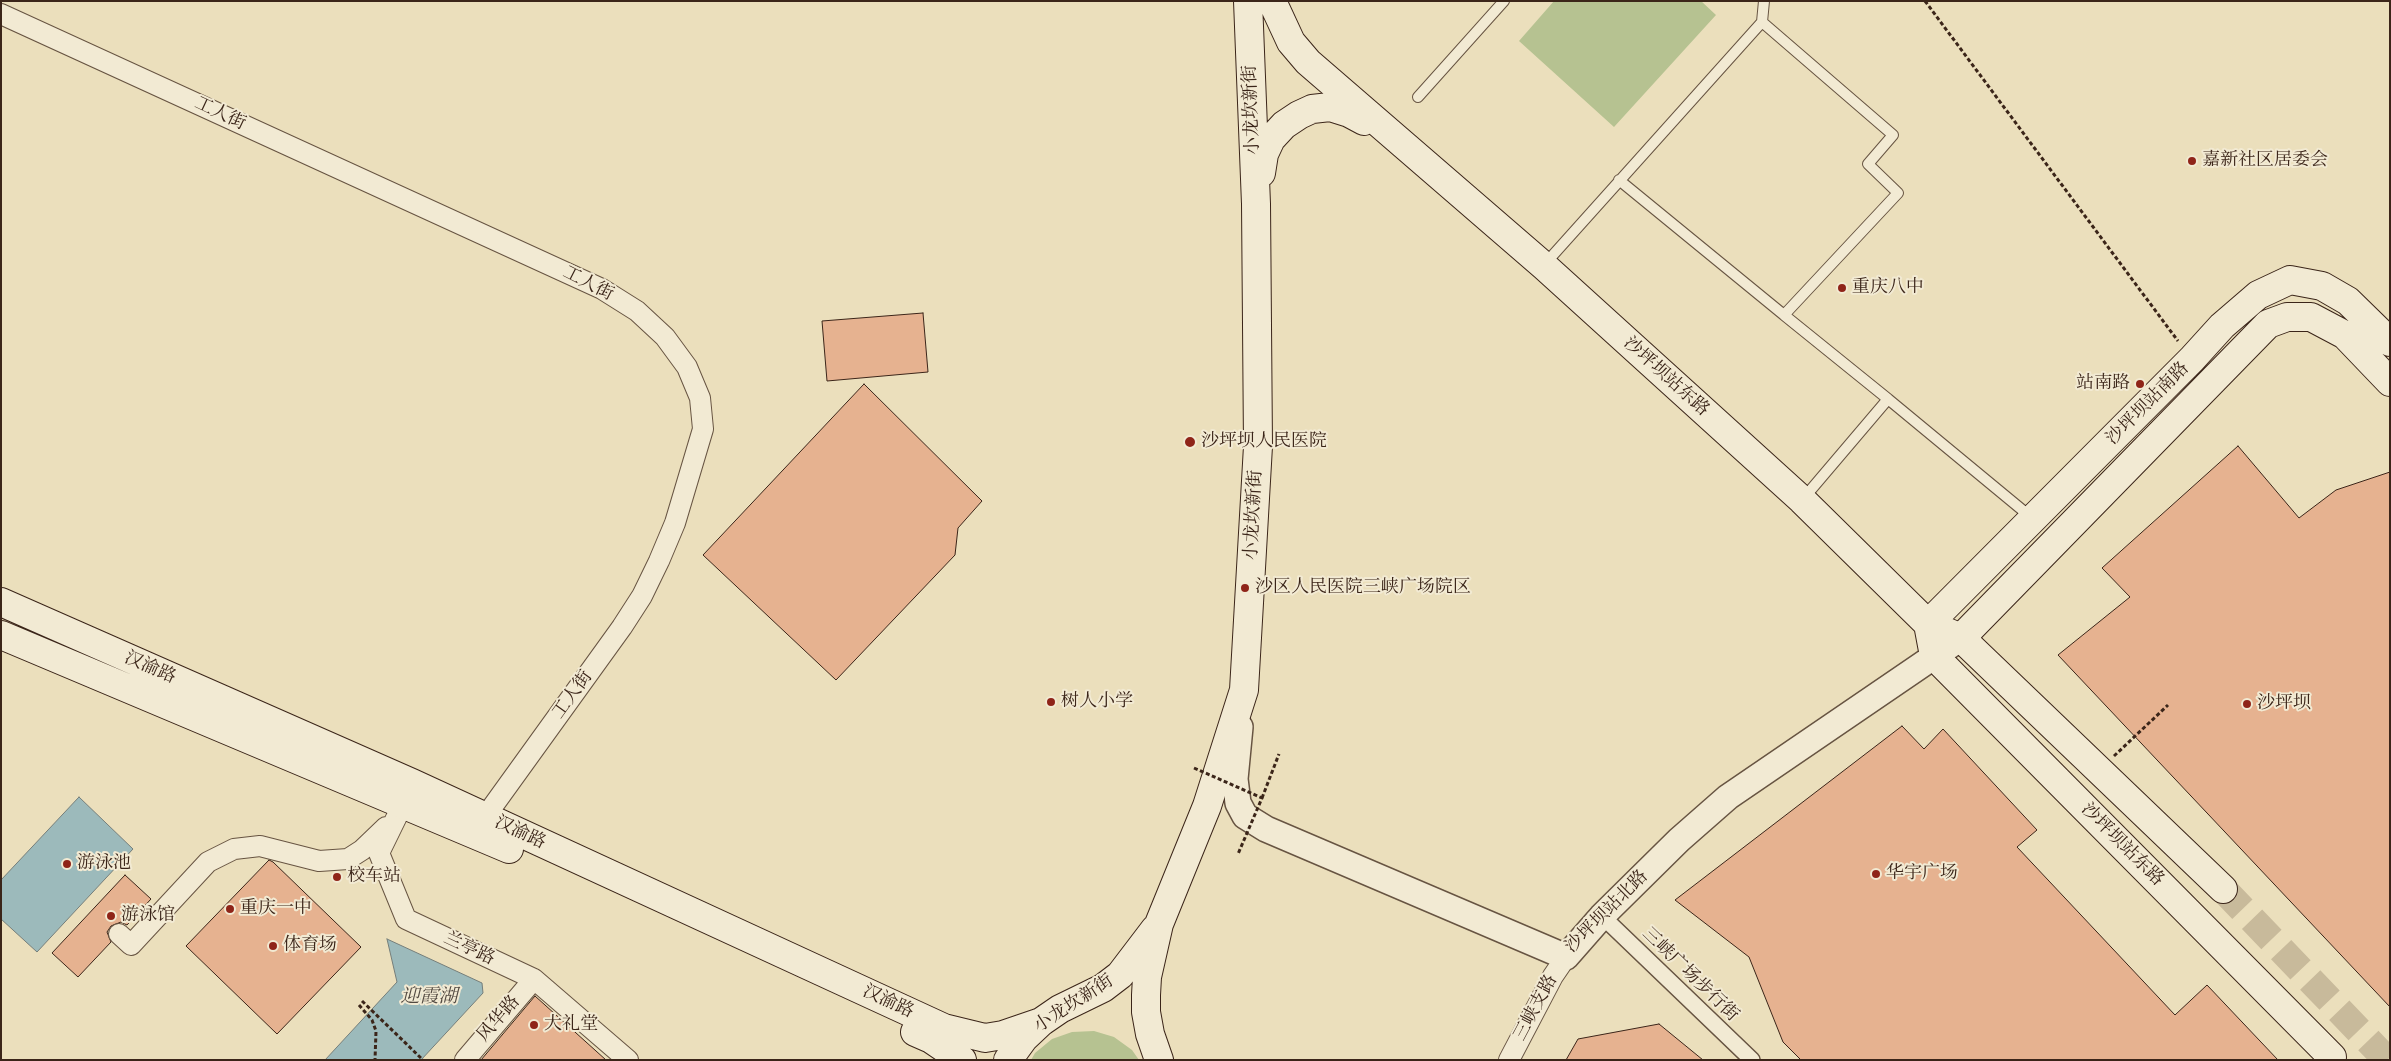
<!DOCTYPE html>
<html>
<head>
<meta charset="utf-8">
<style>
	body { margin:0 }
	#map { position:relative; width:2391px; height:1061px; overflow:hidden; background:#ebdfbc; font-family:"Libre Bodoni",serif }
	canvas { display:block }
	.frame { position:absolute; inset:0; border:2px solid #3b2519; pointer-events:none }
</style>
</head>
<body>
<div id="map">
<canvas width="2391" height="1061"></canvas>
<div class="frame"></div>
</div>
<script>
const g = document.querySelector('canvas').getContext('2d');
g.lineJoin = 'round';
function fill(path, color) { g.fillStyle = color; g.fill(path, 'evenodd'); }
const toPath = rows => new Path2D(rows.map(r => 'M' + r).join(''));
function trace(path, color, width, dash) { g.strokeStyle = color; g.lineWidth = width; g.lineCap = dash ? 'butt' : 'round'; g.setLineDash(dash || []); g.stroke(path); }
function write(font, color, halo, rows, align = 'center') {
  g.font = font + ' "Libre Bodoni","Noto Serif SC",serif'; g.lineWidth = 4; g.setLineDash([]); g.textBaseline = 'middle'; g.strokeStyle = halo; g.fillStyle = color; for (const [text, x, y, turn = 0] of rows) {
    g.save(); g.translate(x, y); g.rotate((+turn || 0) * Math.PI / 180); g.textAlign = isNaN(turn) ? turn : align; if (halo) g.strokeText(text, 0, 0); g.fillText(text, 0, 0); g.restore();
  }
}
const green = toPath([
	[1554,1,1701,1,1716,15,1614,127,1519,41],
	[1094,1031,1114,1037,1132,1050,1139,1060,1031,1060,1035,1053,1052,1039,1072,1032]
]);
const water = toPath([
	[79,797,133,849,37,952,1,919,1,880,79,797],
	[387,939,482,983,483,993,421,1060,325,1060,397,982,387,939]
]);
const building = toPath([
	[923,313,928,372,827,381,822,321,923,313],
	[864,384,982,501,958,528,955,555,836,680,703,555,864,384],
	[2238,446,2299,518,2336,490,2390,472,2390,1007,2058,655,2130,597,2102,568,2238,446],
	[1902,726,1924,749,1943,729,2037,830,2017,847,2175,1015,2207,985,2278,1060,1801,1060,1783,1042,1749,957,1675,900,1902,726],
	[269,860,273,862,361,947,277,1034,186,946,269,860],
	[125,875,151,899,127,925,121,922,111,926,107,932,111,942,78,977,52,953,125,875],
	[535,996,606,1060,481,1060,535,996],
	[1659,1024,1703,1060,1566,1060,1578,1039,1659,1024]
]);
const secondaryTunnel = toPath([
	[2223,889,2387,1060]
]);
const path = toPath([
	[1925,1,2178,341],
	[2114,756,2168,705],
	[1262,798,1279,754],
	[362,1001,423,1060],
	[359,1005,372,1020,376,1031,375,1060]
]);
const service = toPath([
	[1418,97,1504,1],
	[1619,180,1784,315,1898,193,1868,164,1893,135,1762,22],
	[1544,265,1762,22,1764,1],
	[1784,315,1888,399,1803,499],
	[1888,399,2032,518]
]);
const pedestrian = toPath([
	[1602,916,1752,1060]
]);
const minor = toPath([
	[1,14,602,289,637,311,665,337,687,367,700,398,703,429,675,523,659,561,642,596,622,627,485,817],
	[403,804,379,853,406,919,534,979,628,1060],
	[119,934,131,945,208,862,234,849,260,846,319,861,348,859,362,850,386,827],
	[465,1060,534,979],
	[1509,1060,1553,976,1566,957]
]);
const tertiary = toPath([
	[1240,727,1235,779,1238,803,1245,816,1266,829,1566,957,1602,916,1679,840,1728,797,1961,638]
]);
const secondary = toPath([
	[1272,1,1291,42,1308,62,1544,266,1802,500,1928,624,1961,638,2223,889],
	[1261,173,1264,154,1271,139,1284,125,1299,115,1312,109,1330,107,1349,113,1364,121],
	[1,602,412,783,944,1028,985,1038,1003,1035,1041,1022],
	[1928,624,2192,359,2222,326,2258,295,2290,280,2322,286,2348,301,2390,342],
	[1928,624,1934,656,2332,1057],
	[1,635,509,849],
	[1961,638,2268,324,2287,317,2311,317,2345,335,2390,382],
	[915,1032,931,1039,962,1060],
	[1008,1060,1024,1038,1041,1022,1060,1009,1103,988,1120,975,1155,929],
	[1159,1060,1150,1034,1146,1012,1146,995,1147,977,1159,924,1207,806,1244,690,1258,446,1256,204,1248,1]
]);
const pathBridge = toPath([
	[1194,768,1262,798,1238,854]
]);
const markers = [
	[2192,161,5,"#8f2418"],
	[1842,288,5,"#8f2418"],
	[2140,384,5,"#8f2418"],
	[1190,442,6,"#8f2418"],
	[1245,588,5,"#8f2418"],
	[1051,702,5,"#8f2418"],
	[2247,704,5,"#8f2418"],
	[67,864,5,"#8f2418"],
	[1876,874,5,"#8f2418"],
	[337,877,5,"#8f2418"],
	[230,909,5,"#8f2418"],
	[111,916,5,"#8f2418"],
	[273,946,5,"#8f2418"],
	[534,1025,5,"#8f2418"]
];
const streetNames = [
	["小龙坎新街",1252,110,-92],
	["工人街",220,114,25],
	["工人街",588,284,27],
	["沙坪坝站东路",1666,377,42],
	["沙坪坝站南路",2148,404,-45],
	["小龙坎新街",1254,515,-87],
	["汉渝路",150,668,24],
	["工人街",573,695,-54],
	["汉渝路",520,833,25],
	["沙坪坝站东路",2122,845,45],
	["沙坪坝站北路",1607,912,-45],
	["兰亭路",469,949,25],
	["三峡广场步行街",1690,975,44],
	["汉渝路",888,1002,25],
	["小龙坎新街",1074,1004,-33],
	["三峡支路",1536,1008,-62],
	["风华路",499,1019,-49]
];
const poiNames = [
	["嘉新社区居委会",2202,161],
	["重庆八中",1852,288],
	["站南路",2130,384,"right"],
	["沙坪坝人民医院",1201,442],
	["沙区人民医院三峡广场院区",1255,588],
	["树人小学",1061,702],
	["沙坪坝",2257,704],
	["游泳池",77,864],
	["华宇广场",1886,874],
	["校车站",347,877],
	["重庆一中",240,909],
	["游泳馆",121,916],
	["体育场",283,946],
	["大礼堂",544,1025]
];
const waterNames = [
	["迎霞湖",429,997]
];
fill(green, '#b6c291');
fill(water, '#9cbabb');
trace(water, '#757e7a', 1);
fill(building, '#e6b290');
trace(building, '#3b2519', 1);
trace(secondaryTunnel, '#c8ba9b', 28, [28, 14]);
trace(service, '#675442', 12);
trace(pedestrian, '#675442', 18);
trace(minor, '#675442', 22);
trace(tertiary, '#675442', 28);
trace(secondary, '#3b2519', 30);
trace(path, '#3b2519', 3, [4, 2.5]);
trace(service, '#f2ead3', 10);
trace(pedestrian, '#f2ead3', 15);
trace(minor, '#f2ead3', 20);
trace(tertiary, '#f2ead3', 25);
trace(secondary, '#f2ead3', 28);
trace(pathBridge, '#3b2519', 3, [4, 2.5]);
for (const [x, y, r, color] of markers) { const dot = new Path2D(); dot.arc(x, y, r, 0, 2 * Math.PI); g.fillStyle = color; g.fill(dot); trace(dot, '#f2ead3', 2); }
write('18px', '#3b2519', '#f2ead3', streetNames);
write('18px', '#3b2519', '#f2ead3', poiNames, 'left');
write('italic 19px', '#534a42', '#f2ead3', waterNames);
</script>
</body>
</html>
